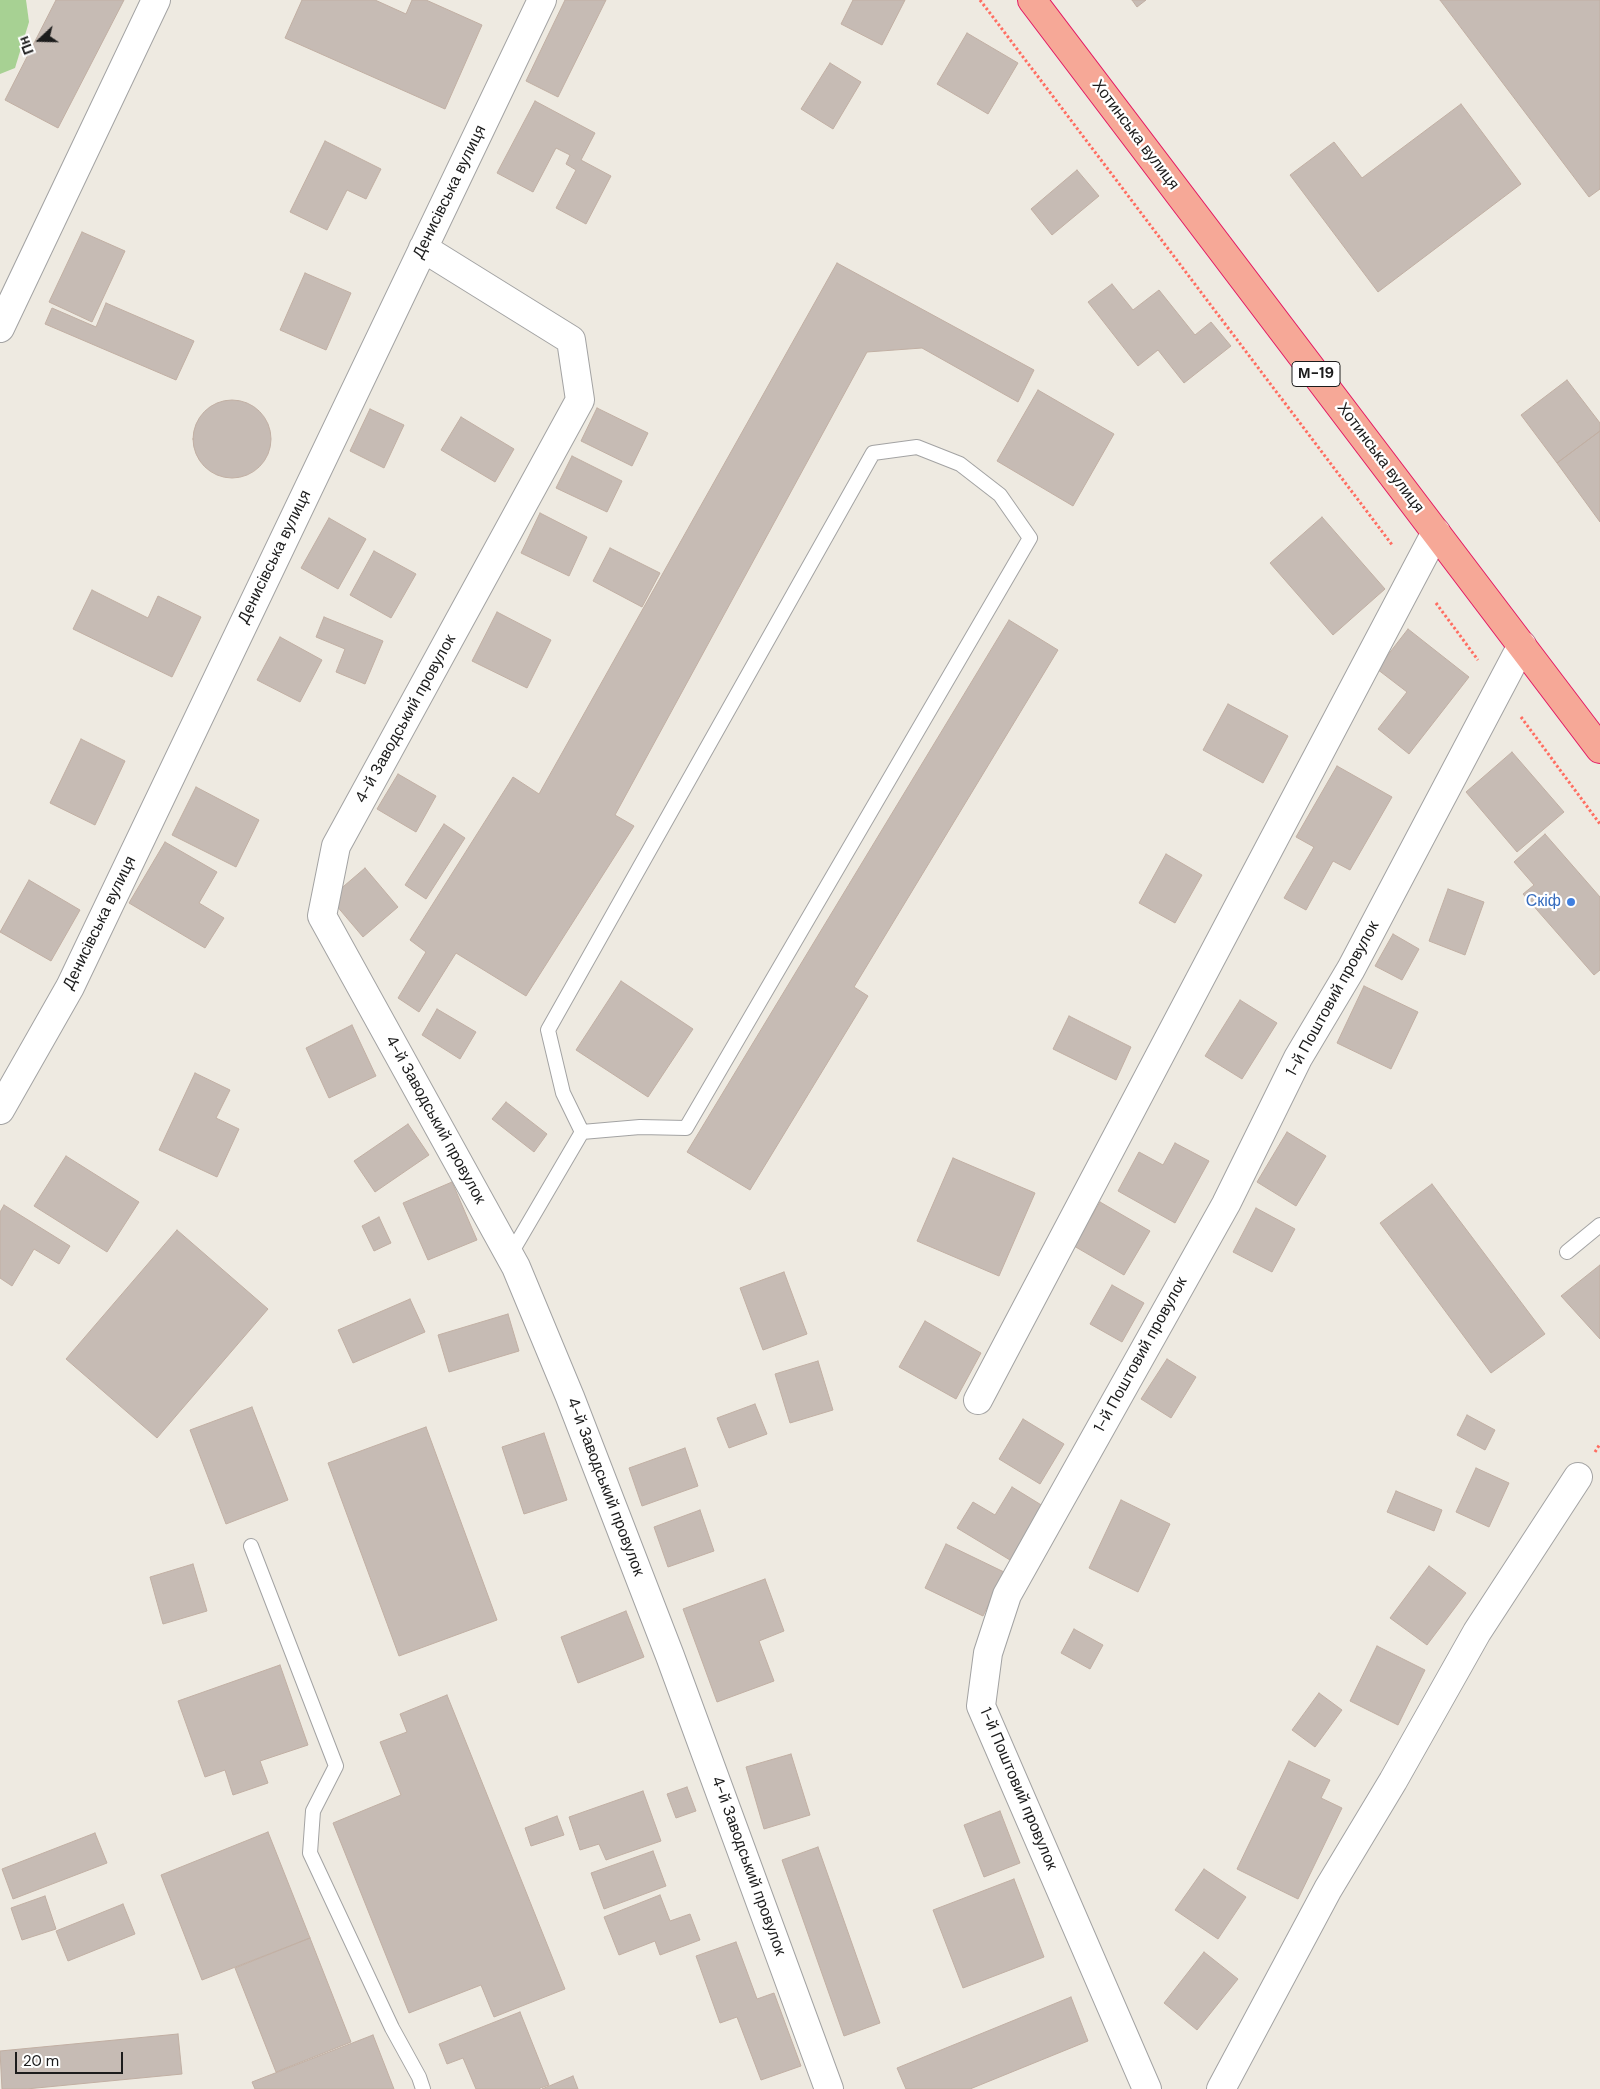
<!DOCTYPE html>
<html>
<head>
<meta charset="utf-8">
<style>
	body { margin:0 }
	#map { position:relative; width:1600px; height:2089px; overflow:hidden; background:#eeeae1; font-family:"DM Sans",sans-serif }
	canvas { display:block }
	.north { position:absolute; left:15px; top:15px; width:50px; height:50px; -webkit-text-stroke:4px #fff; paint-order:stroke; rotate:249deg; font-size:14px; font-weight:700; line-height:20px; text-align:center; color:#1c1c1c }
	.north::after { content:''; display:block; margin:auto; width:18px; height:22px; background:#1c1c1c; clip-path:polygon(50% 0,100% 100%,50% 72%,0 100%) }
	.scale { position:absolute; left:15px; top:2052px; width:108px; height:22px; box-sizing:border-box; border:2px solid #1c1c1c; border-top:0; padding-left:6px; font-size:15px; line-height:18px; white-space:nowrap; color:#1c1c1c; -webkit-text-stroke:4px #fff; paint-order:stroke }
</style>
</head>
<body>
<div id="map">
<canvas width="1600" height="2089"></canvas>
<div class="north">Пн</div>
<div class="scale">20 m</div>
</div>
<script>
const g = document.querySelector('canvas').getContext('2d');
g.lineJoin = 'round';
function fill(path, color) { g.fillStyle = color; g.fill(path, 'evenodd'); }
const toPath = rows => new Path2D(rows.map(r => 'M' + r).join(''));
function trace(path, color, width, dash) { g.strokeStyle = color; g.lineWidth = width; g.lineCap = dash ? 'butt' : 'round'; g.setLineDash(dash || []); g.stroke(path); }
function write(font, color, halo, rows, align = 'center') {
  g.font = font + ' "DM Sans",sans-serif'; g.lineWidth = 4.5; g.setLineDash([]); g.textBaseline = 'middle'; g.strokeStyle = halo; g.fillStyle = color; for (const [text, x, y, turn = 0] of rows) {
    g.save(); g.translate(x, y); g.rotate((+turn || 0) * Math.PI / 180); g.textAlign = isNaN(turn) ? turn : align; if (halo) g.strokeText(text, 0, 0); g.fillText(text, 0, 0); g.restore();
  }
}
const forest = toPath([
	[0,0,26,0,29,22,15,68,0,74]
]);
const building = toPath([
	[56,0,124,0,58,128,5,100,56,0],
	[302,0,375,0,406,14,412,0,426,0,482,25,445,109,285,38,302,0],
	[565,0,606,0,558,97,526,81,565,0],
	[853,0,905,0,882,45,841,24,853,0],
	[1132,0,1146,0,1137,7,1132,0],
	[1440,0,1600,0,1600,189,1589,197,1440,0],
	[967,33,1018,63,988,114,937,84,967,33],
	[830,63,861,82,833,129,801,109,830,63],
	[535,101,595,133,581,160,611,176,586,224,556,208,576,170,566,164,570,155,556,148,533,192,497,173,535,101],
	[1461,104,1521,184,1378,292,1290,175,1334,142,1362,178,1461,104],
	[325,141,381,169,366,199,347,190,327,230,290,212,325,141],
	[1077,170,1099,196,1052,235,1031,209,1077,170],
	[82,232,125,251,92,322,49,302,82,232],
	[837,263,1034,370,1018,402,922,348,867,352,615,815,634,826,526,996,456,953,419,1012,398,998,426,952,410,940,513,777,539,794,837,263],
	[305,273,351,293,326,350,280,330,305,273],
	[1112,284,1133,310,1159,290,1195,335,1211,322,1231,346,1184,383,1158,350,1138,366,1088,302,1112,284],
	[106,303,194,341,176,380,45,324,52,308,96,327,106,303],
	[1567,380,1600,423,1600,431,1557,463,1521,415,1567,380],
	[1038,390,1114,434,1073,506,997,461,1038,390],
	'193 439a39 39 0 1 1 78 0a39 39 0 1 1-78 0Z',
	[597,408,648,433,632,466,581,441,597,408],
	[370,409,404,425,384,468,350,451,370,409],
	[461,417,514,449,495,482,441,450,461,417],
	[1600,431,1600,522,1557,463,1600,431],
	[572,456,622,481,607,512,556,488,572,456],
	[540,513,587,537,569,576,521,553,540,513],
	[1322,517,1385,589,1333,635,1270,563,1322,517],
	[329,518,366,539,338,589,301,568,329,518],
	[610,548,660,573,642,607,593,581,610,548],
	[374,551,416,574,391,618,350,595,374,551],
	[92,590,148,618,158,596,201,617,172,677,73,629,92,590],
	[497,612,551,640,527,688,472,661,497,612],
	[324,617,383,641,365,684,336,672,345,649,316,637,324,617],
	[1009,620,1058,650,854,987,868,996,750,1190,687,1152,1009,620],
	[1408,629,1469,677,1409,754,1378,729,1407,692,1377,669,1408,629],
	[280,637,322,660,300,702,257,680,280,637],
	[1228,704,1288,736,1263,783,1203,750,1228,704],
	[81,739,125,761,95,825,50,803,81,739],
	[1512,752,1564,812,1517,852,1466,792,1512,752],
	[1337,766,1392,797,1350,870,1333,861,1306,910,1284,898,1314,847,1296,837,1337,766],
	[398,774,436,796,416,832,377,809,398,774],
	[196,787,259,820,236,867,172,835,196,787],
	[444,824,465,838,426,899,405,885,444,824],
	[1545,834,1600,897,1600,970,1594,975,1523,894,1534,885,1514,862,1545,834],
	[165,842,217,872,199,903,224,918,205,948,129,903,165,842],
	[1166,854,1202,875,1175,923,1139,903,1166,854],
	[365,868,398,907,363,937,330,898,365,868],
	[29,880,80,910,51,961,0,932,29,880],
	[1448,889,1484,902,1465,955,1429,941,1448,889],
	[1393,934,1419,949,1402,980,1375,966,1393,934],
	[621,981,693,1029,648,1097,576,1050,621,981],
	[1364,986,1418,1012,1391,1069,1337,1043,1364,986],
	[1240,1000,1277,1023,1242,1079,1205,1056,1240,1000],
	[437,1009,476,1032,460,1059,422,1035,437,1009],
	[1069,1016,1131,1047,1116,1080,1053,1049,1069,1016],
	[352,1025,376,1076,329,1098,306,1048,352,1025],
	[195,1073,230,1090,216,1118,239,1129,217,1177,159,1150,195,1073],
	[506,1102,547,1134,534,1152,492,1119,506,1102],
	[408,1124,429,1155,375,1192,354,1161,408,1124],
	[1287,1132,1326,1156,1296,1206,1257,1182,1287,1132],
	[1175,1143,1209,1161,1175,1223,1118,1191,1139,1152,1163,1165,1175,1143],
	[66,1156,139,1202,107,1252,34,1206,66,1156],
	[953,1158,1035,1193,999,1276,917,1241,953,1158],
	[452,1182,477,1240,428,1260,403,1203,452,1182],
	[1432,1184,1545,1334,1491,1373,1380,1223,1432,1184],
	[1100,1202,1150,1231,1124,1275,1074,1246,1100,1202],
	[4,1205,70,1246,59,1264,34,1249,12,1286,0,1278,0,1212,4,1205],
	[1256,1208,1295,1229,1272,1272,1233,1252,1256,1208],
	[379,1217,391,1243,374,1251,362,1226,379,1217],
	[177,1230,268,1309,157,1438,66,1359,177,1230],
	[1600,1265,1600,1339,1561,1296,1600,1265],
	[784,1272,807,1334,763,1350,740,1288,784,1272],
	[1112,1285,1144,1303,1122,1342,1090,1324,1112,1285],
	[410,1299,425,1332,353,1363,338,1330,410,1299],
	[508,1314,519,1351,449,1372,438,1335,508,1314],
	[925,1321,981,1353,956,1399,899,1367,925,1321],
	[1167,1359,1196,1377,1171,1418,1141,1399,1167,1359],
	[818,1361,833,1410,790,1423,775,1374,818,1361],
	[755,1404,767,1434,729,1448,717,1418,755,1404],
	[252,1407,288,1500,226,1524,190,1430,252,1407],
	[1467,1415,1495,1430,1485,1450,1457,1435,1467,1415],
	[1023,1419,1064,1444,1040,1484,999,1459,1023,1419],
	[426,1427,497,1620,399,1656,328,1463,426,1427],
	[544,1433,567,1500,524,1514,502,1447,544,1433],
	[685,1448,698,1486,642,1506,629,1468,685,1448],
	[1476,1468,1509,1483,1489,1527,1456,1512,1476,1468],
	[1012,1487,1043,1506,1010,1560,957,1528,973,1502,995,1515,1012,1487],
	[1396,1491,1442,1510,1434,1531,1387,1512,1396,1491],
	[1121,1500,1170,1524,1138,1592,1089,1568,1121,1500],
	[700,1510,714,1551,668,1567,654,1527,700,1510],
	[946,1544,1004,1572,983,1616,925,1588,946,1544],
	[193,1564,207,1611,163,1624,150,1577,193,1564],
	[1429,1566,1466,1593,1427,1645,1390,1618,1429,1566],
	[765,1579,784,1631,759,1641,774,1681,717,1702,683,1609,765,1579],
	[626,1611,644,1657,578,1683,561,1637,626,1611],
	[1074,1629,1103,1645,1090,1669,1061,1653,1074,1629],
	[1377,1646,1425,1670,1398,1725,1350,1701,1377,1646],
	[280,1665,308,1745,260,1761,268,1783,233,1795,225,1770,205,1777,178,1701,280,1665],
	[1319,1693,1342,1710,1315,1747,1292,1730,1319,1693],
	[447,1695,565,1989,494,2017,481,1985,409,2013,333,1823,401,1795,380,1742,407,1732,400,1714,447,1695],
	[791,1754,810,1815,764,1829,746,1767,791,1754],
	[1289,1761,1330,1780,1321,1798,1342,1808,1298,1899,1237,1869,1289,1761],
	[687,1787,696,1811,676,1818,667,1794,687,1787],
	[643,1791,661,1841,606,1860,599,1844,580,1850,569,1817,643,1791],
	[1000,1811,1020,1863,984,1877,964,1825,1000,1811],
	[557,1816,564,1835,531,1846,525,1828,557,1816],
	[268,1832,310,1938,202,1980,161,1875,268,1832],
	[95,1833,107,1863,13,1899,2,1869,95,1833],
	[818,1847,880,2023,844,2036,782,1860,818,1847],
	[653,1851,666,1886,604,1909,591,1873,653,1851],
	[1204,1869,1246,1897,1218,1939,1175,1910,1204,1869],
	[1014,1879,1044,1957,963,1988,933,1910,1014,1879],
	[660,1895,670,1921,690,1914,700,1940,660,1955,655,1941,619,1955,604,1917,660,1895],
	[45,1896,56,1929,22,1940,11,1908,45,1896],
	[123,1904,135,1934,68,1961,56,1931,123,1904],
	[310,1938,351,2042,276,2072,235,1968,310,1938],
	[736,1942,757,1999,774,1993,801,2066,761,2080,737,2017,720,2023,696,1956,736,1942],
	[1204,1952,1238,1979,1197,2030,1164,2003,1204,1952],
	[1071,1997,1088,2041,970,2089,906,2089,897,2068,1071,1997],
	[520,2012,549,2085,538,2089,476,2089,463,2058,447,2064,439,2044,520,2012],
	[178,2034,182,2074,26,2089,2,2089,0,2051,178,2034],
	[373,2035,394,2089,255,2089,252,2082,373,2035],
	[573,2076,578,2089,542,2089,573,2076]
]);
const path = toPath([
	[980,0,1393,546],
	[1436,603,1478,660],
	[1521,717,1600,824],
	[1595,1452,1600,1444]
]);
const service = toPath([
	[1567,1252,1600,1225],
	[510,1255,582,1132,640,1127,686,1128,1030,538,1000,495,960,464,917,447,873,453,548,1030,563,1093,582,1132],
	[251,1546,336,1766,313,1811,310,1853,392,2028,419,2077,423,2089]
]);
const minor = toPath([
	[423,248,571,340,580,400,336,846,322,916,516,1267,570,1397,670,1656,829,2089],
	[0,328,156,0],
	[0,1110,70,987,542,0],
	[978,1400,1436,532],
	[1147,2089,981,1706,988,1653,1007,1595,1226,1204,1298,1058,1351,969,1522,645],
	[1221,2089,1328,1889,1393,1781,1477,1632,1578,1477]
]);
const trunk = toPath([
	[1032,0,1600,749]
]);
const markers = [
	[1571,902,5,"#3f7fe0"]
];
const shields = [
	[1316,374,48]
];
const shieldNames = [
	["М-19",1316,374]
];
const streetNames = [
	["Хотинська вулиця",1135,135,53],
	["Денисівська вулиця",450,192,-64],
	["Хотинська вулиця",1380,458,53],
	["Денисівська вулиця",275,557,-64],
	["4-й Заводський провулок",406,719,-61],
	["Денисівська вулиця",100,923,-64],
	["1-й Поштовий провулок",1333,999,-61],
	["4-й Заводський провулок",435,1120,61],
	["1-й Поштовий провулок",1141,1355,-61],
	["4-й Заводський провулок",605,1487,69],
	["1-й Поштовий провулок",1018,1789,67],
	["4-й Заводський провулок",748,1866,70]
];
const shopNames = [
	["Скіф",1561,902]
];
fill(forest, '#a7d193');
fill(building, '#c6bbb4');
trace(building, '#c1afa3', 1);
trace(service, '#a3a3a3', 16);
trace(minor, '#a3a3a3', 30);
trace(trunk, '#e31863', 30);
trace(path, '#ff6d61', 3, [2.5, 2.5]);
trace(service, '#fff', 14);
trace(minor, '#fff', 28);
trace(trunk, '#f6a897', 28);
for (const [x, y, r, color] of markers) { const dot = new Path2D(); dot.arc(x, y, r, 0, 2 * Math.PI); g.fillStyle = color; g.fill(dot); trace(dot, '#fff', 2); }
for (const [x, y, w] of shields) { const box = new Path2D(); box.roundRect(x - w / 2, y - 12.5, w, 25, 4); g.fillStyle = '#fff'; g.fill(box); trace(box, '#1c1c1c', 1); }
write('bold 15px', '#1c1c1c', null, shieldNames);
write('16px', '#1c1c1c', '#fff', streetNames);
write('16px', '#366cbe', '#fff', shopNames, 'right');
</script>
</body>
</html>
